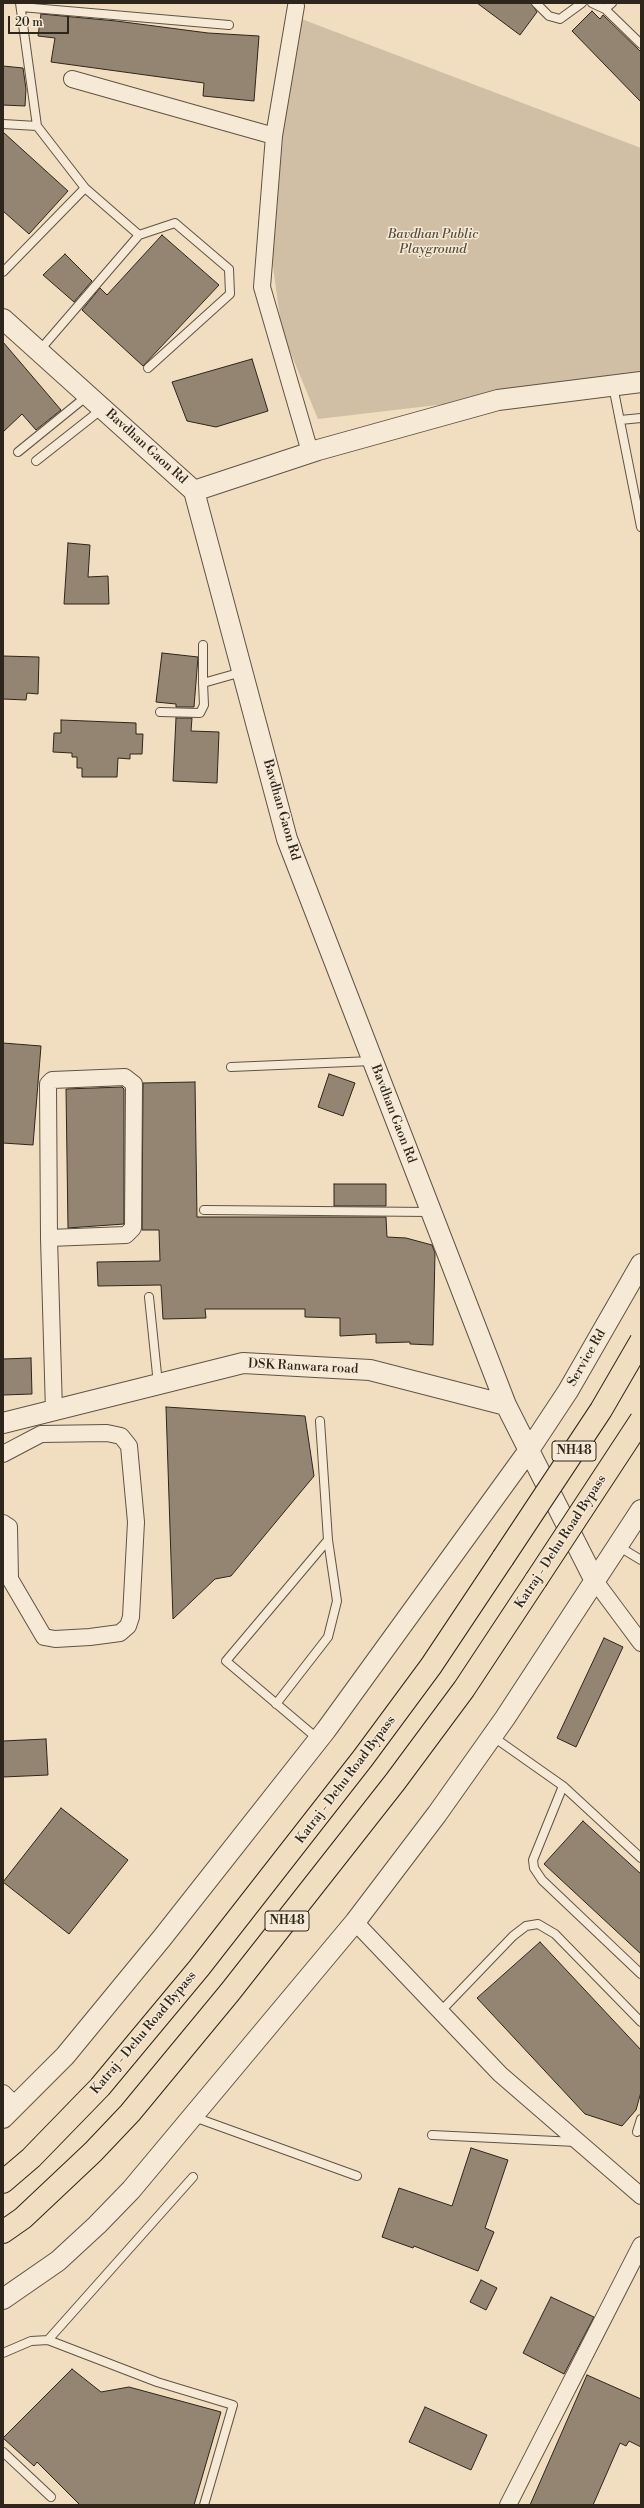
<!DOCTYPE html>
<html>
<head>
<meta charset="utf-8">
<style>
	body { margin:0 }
	#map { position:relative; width:644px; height:2508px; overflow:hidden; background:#f1dec0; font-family:"Libre Bodoni",serif }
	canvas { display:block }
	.frame { position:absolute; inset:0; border:4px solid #2e251b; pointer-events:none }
	.scale { position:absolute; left:8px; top:16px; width:61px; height:18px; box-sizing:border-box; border:2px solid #2e251b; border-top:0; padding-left:5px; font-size:12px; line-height:14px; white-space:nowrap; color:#2e251b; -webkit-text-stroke:3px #f6ead6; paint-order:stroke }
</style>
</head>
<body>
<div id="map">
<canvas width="644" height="2508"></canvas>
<div class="frame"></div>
<div class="scale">20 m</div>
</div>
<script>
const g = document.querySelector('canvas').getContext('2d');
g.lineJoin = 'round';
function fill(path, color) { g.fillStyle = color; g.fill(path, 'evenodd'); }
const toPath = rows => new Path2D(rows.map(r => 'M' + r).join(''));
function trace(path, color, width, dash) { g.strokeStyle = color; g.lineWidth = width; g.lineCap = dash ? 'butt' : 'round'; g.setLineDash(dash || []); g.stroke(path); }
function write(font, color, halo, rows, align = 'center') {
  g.font = font + ' "Libre Bodoni",serif'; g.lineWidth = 3; g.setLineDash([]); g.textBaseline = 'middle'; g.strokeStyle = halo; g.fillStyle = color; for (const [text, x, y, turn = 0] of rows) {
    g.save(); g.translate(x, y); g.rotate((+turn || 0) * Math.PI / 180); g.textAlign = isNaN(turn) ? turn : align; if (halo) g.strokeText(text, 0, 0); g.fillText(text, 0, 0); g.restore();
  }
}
const green = toPath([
	[291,15,641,148,641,381,318,419,282,332,269,238]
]);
const building = toPath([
	[477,3,531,3,537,12,520,35,477,3],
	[592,11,600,19,603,15,641,52,641,102,572,31,592,11],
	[41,14,116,21,208,33,259,36,254,101,203,96,204,83,51,62,55,38,38,36,41,14],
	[3,66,23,68,26,89,25,106,3,105,3,66],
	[3,132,68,191,29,234,3,211,3,132],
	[162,235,219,285,143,366,82,310,100,288,107,295,162,235],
	[65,254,92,281,74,302,43,275,65,254],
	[3,342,61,410,36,430,22,414,3,432,3,342],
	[252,359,268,411,216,427,187,421,172,382,252,359],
	[68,543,90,545,88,577,108,576,109,604,64,604,68,543],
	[162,653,198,657,194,707,176,707,176,704,156,702,162,653],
	[3,656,39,657,38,694,27,693,26,700,3,699,3,656],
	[176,718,192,718,191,731,219,732,217,783,173,781,176,718],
	[61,720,136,723,136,734,143,734,142,754,130,754,130,759,118,758,117,777,82,777,82,768,77,768,77,757,72,757,72,753,53,752,54,733,61,733,61,720],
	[3,1043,41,1046,33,1145,3,1143,3,1043],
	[329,1074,355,1083,343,1116,318,1107,329,1074],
	[195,1082,197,1217,386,1217,387,1237,406,1238,432,1245,435,1253,433,1345,410,1344,410,1342,376,1343,376,1334,340,1336,340,1318,305,1317,305,1309,205,1309,206,1318,163,1319,161,1285,98,1286,97,1262,160,1261,159,1230,142,1230,143,1083,195,1082],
	[122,1087,124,1089,124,1224,68,1228,66,1089,122,1087],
	[334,1184,386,1184,386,1206,334,1206,334,1184],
	[31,1358,32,1394,3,1395,3,1359,31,1358],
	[166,1407,305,1416,314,1476,231,1576,215,1579,173,1619,166,1407],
	[604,1638,623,1647,576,1747,557,1738,604,1638],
	[46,1739,48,1775,3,1777,3,1741,46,1739],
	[61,1808,128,1860,69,1934,3,1882,61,1808],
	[583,1821,641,1874,641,1954,544,1864,583,1821],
	[540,1942,641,2050,641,2092,636,2110,622,2126,585,2114,477,1998,540,1942],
	[471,2148,508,2160,485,2228,494,2232,478,2271,414,2246,413,2248,382,2237,399,2188,452,2206,471,2148],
	[481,2280,497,2288,486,2310,470,2302,481,2280],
	[551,2297,594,2317,564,2374,523,2353,551,2297],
	[72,2369,101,2392,129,2387,221,2412,194,2505,80,2505,37,2462,34,2466,3,2438,72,2369],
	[587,2375,641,2399,641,2447,629,2441,626,2446,620,2443,593,2505,530,2505,587,2375],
	[425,2407,487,2435,471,2470,409,2442,425,2407]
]);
const service = toPath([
	[20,3,37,126],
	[536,3,549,16,560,19,582,3],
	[592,3,605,9,641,44],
	[21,7,229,25],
	[605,9,612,3],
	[3,124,37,126,85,188,139,235,175,223,229,269,230,294,148,368],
	[3,272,85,188],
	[39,351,139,235],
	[613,386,641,527],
	[620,420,641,418],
	[18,452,87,396],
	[36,461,102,409],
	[203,645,203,683],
	[160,712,200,713,204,705,203,683,242,672],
	[231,1067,372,1061],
	[204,1210,430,1212],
	[149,1297,158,1384],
	[618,1546,641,1560],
	[276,1704,328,1637,337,1601,328,1540,320,1421],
	[492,1736,563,1786,641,1858],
	[318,1739,226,1661,328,1540],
	[563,1786,533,1860,534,1868,542,1880,641,1974],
	[440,2012,513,1936,526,1926,538,1924,555,1934,641,2022],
	[194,2117,357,2176],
	[637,2132,641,2119],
	[432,2135,576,2142],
	[48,2340,193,2177],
	[3,2353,31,2341,48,2340,157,2382,233,2405,204,2505],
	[3,2452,51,2497]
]);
const minor = toPath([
	[296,6,274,136,262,287,310,452],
	[72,79,274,136],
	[49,1238,126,1235,133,1228,134,1084,125,1077,52,1080,48,1084,49,1238,54,1411],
	[3,1454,41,1434,107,1433,121,1436,129,1446,136,1522,131,1617,128,1626,120,1633,90,1637,55,1639,44,1637,10,1579,9,1527,3,1523],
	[595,1581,641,1643],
	[355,1922,500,2074,641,2196],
	[3,2093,16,2106],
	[508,2505,641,2245]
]);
const tertiary = toPath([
	[3,319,194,491,287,839,506,1405],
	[194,491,318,450,498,400,641,382],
	[3,1423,243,1363,370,1370,506,1405,595,1581],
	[3,2118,65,2056,162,1938,326,1730,529,1450,568,1391,641,1264],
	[3,2299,58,2261,97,2225,131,2190,355,1922,437,1814,505,1718,641,1510]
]);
const trunk = toPath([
	[3,2182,31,2158,100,2087,199,1968,363,1758,431,1666,503,1558],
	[3,2232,23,2218,93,2152,130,2113,230,1992,395,1782,464,1689,536,1580]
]);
const trunkBridge = toPath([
	[503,1558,601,1410,641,1341],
	[536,1580,641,1420]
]);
const shields = [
	[574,1451,44],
	[287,1921,44]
];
const shieldNames = [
	["NH48",574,1451],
	["NH48",287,1921]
];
const parkNames = [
	["Bavdhan Public",433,235],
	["Playground",433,250]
];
const streetNames = [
	["Bavdhan Gaon Rd",146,447,42],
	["Bavdhan Gaon Rd",281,810,74],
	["Bavdhan Gaon Rd",393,1114,69],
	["Service Rd",587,1358,-60],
	["DSK Ranwara road",303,1367,3],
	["Katraj - Dehu Road Bypass",561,1542,-57],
	["Katraj - Dehu Road Bypass",346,1780,-53],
	["Katraj - Dehu Road Bypass",144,2033,-50]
];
fill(green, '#d0bfa4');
fill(building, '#938571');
trace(building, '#2e251b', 1);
trace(service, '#5f5344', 10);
trace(minor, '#5f5344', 18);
trace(tertiary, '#5f5344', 22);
trace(trunk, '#2e251b', 24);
trace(service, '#f6ead6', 8);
trace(minor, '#f6ead6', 16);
trace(tertiary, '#f6ead6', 20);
trace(trunk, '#f1dec0', 22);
trace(trunkBridge, '#2e251b', 24, []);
trace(trunkBridge, '#f1dec0', 22);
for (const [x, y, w] of shields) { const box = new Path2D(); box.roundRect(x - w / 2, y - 10, w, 20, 3); g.fillStyle = '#f6ead6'; g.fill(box); trace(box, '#2e251b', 1); }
write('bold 12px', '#2e251b', null, shieldNames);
write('italic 13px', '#564c3d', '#f6ead6', parkNames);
write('13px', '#2e251b', '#f6ead6', streetNames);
</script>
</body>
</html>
